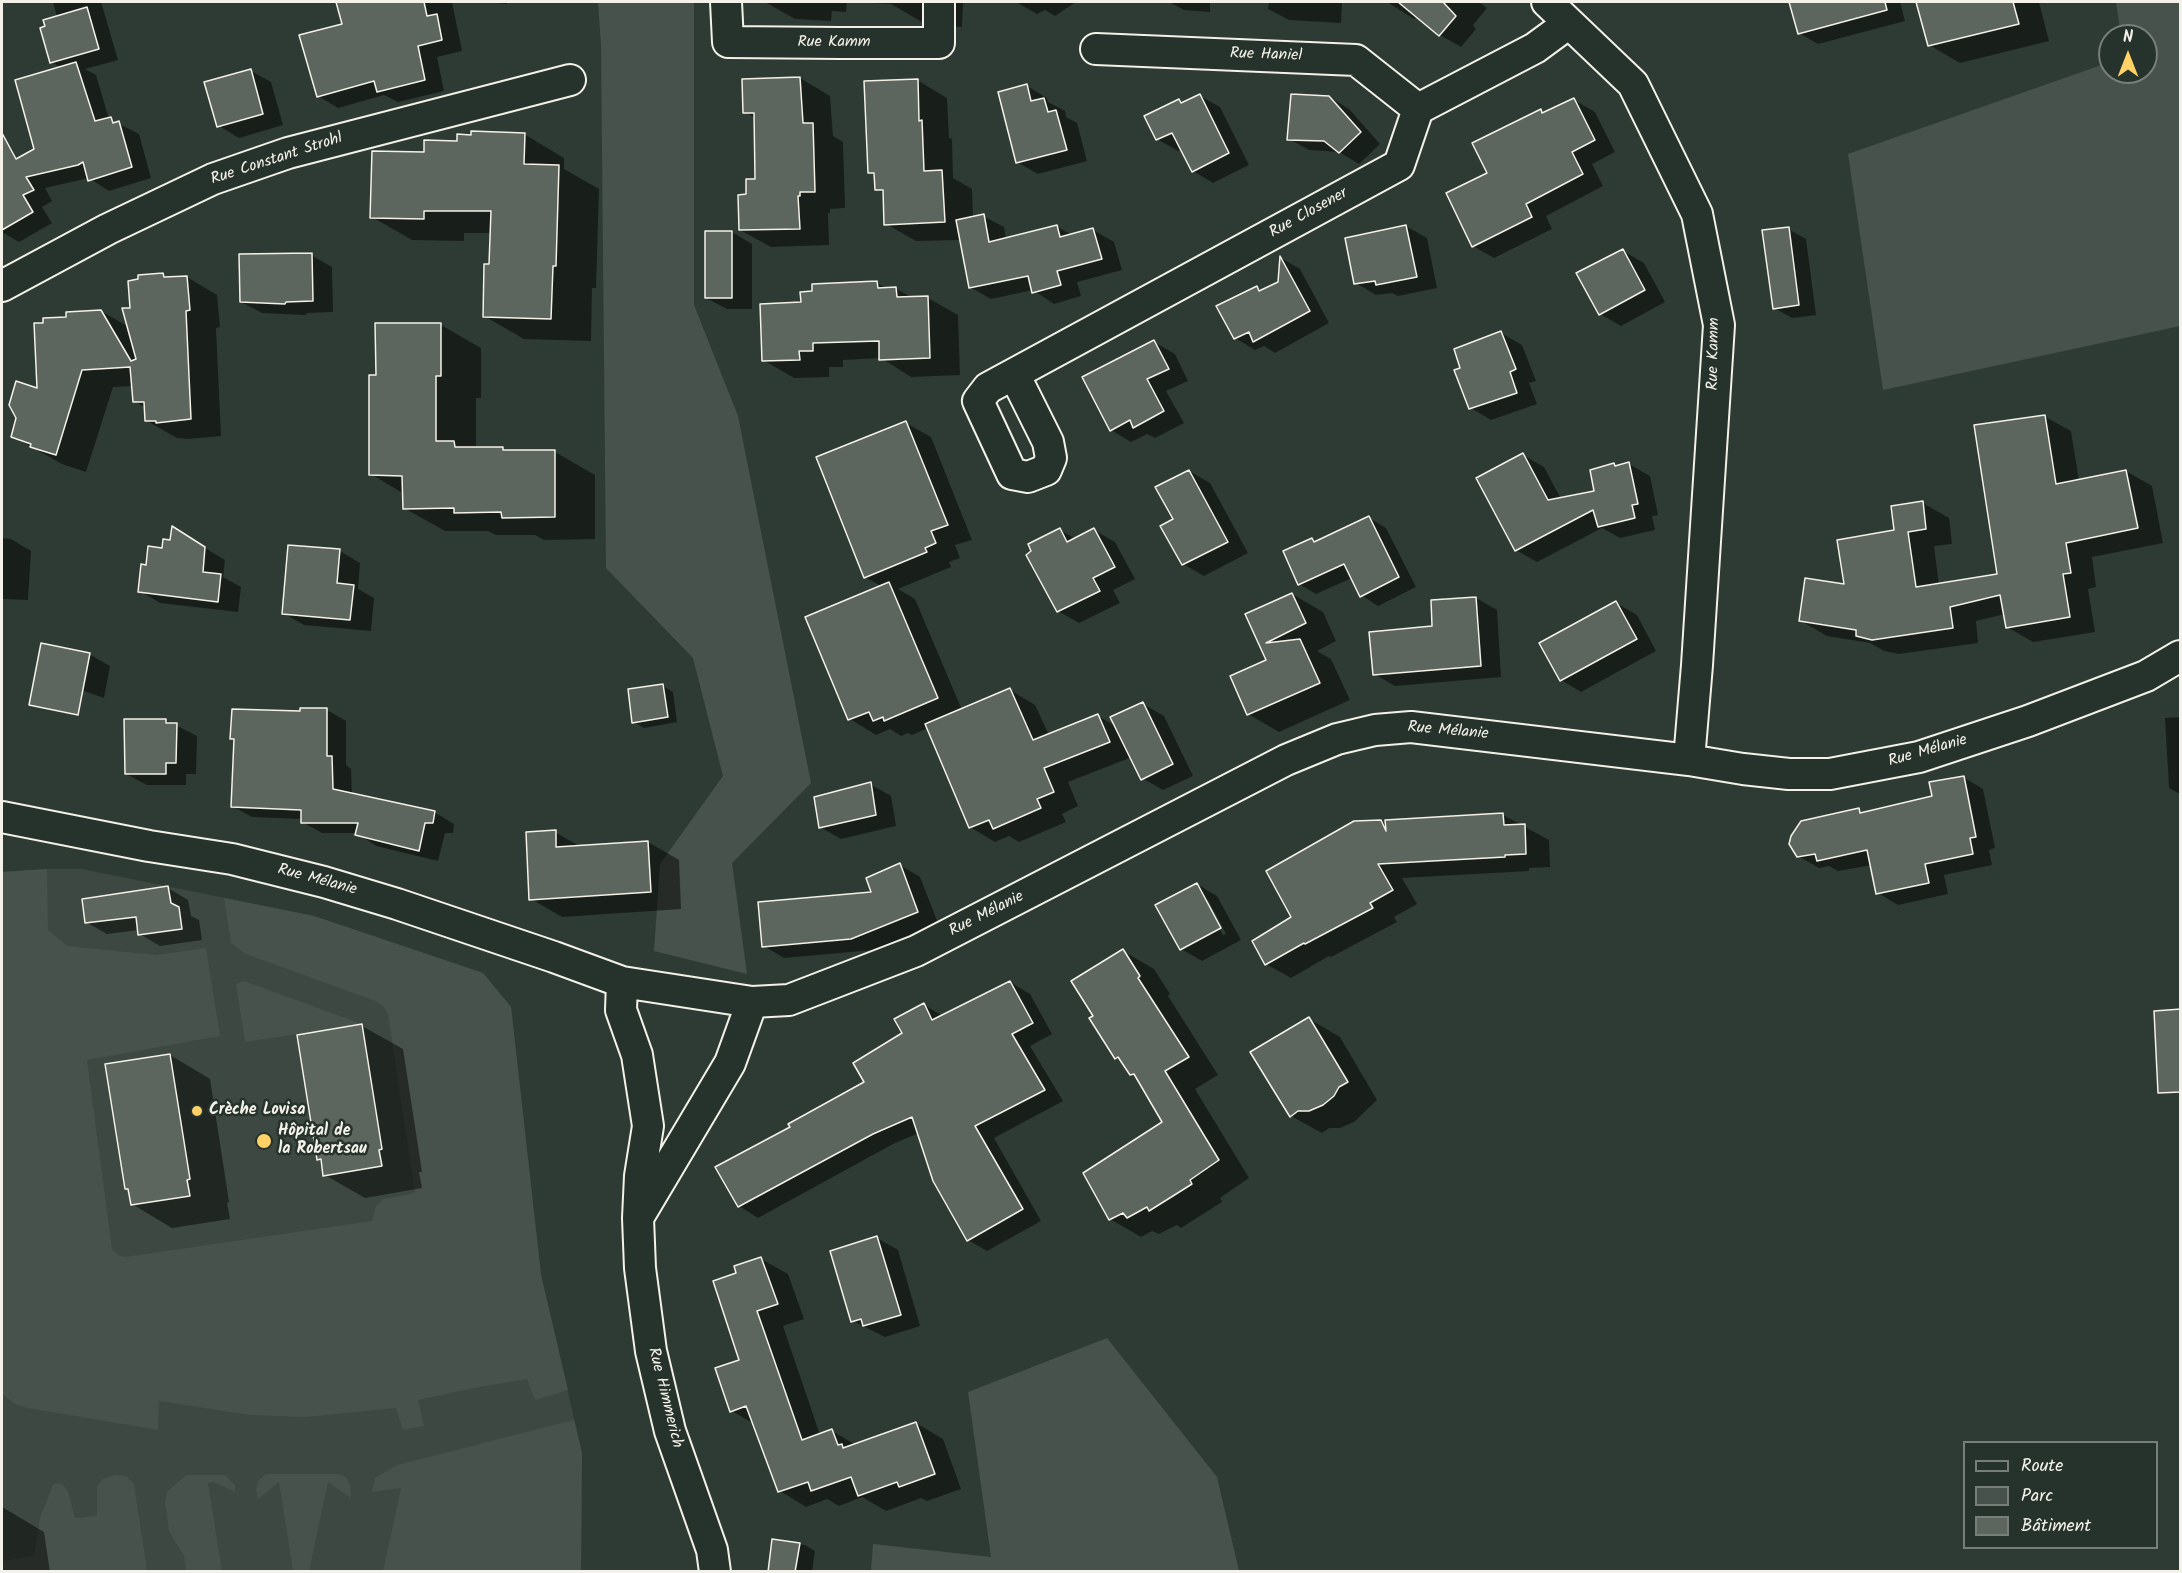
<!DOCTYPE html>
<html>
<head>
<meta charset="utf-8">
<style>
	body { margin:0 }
	#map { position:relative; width:2182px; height:1573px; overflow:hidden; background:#2e3b34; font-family:Kalam,sans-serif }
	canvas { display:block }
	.frame { position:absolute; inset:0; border:3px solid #f4f1e8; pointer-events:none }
	.legend { position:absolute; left:1963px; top:1441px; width:195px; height:108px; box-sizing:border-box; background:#26332d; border:2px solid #787f78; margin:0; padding:8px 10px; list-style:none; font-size:18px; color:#f4f1e8 }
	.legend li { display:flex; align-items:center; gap:12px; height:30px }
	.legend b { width:30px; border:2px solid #787f78 }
	.north { position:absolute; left:2098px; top:24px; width:60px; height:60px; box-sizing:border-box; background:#26332d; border:2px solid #787f78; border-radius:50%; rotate:0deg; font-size:16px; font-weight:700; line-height:24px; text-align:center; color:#f4f1e8 }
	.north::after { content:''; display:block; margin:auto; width:21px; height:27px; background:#ffd166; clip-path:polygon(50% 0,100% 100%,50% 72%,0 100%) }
</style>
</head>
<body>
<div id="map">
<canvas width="2182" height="1573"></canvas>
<div class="frame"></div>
<ul class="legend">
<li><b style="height:8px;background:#26332d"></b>Route</li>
<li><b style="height:16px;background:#48524c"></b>Parc</li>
<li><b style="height:16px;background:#5c655e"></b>Bâtiment</li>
</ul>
<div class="north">N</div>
</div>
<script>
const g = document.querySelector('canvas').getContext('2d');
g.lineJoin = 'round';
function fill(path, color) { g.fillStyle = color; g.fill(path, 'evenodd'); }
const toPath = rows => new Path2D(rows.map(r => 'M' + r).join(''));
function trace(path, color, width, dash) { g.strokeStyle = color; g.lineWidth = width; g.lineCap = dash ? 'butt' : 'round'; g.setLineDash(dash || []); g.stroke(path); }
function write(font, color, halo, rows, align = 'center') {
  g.font = font + ' Kalam,sans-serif'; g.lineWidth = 5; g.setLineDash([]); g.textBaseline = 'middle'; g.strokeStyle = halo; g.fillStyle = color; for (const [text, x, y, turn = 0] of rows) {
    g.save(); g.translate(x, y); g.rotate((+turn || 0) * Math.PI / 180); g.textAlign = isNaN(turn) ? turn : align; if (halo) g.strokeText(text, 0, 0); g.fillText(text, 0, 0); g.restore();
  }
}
const built = toPath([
	[47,869,82,869,314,916,483,973,511,1007,541,1275,582,1453,581,1571,2,1572,2,872]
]);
const green = toPath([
	[598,2,694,2,694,305,738,416,811,783,732,863,747,974,654,951,660,864,723,776,693,658,606,568,601,45],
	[2116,2,2180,2,2180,326,1883,390,1848,154,2110,62,2110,72,2146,72,2146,36,2121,36],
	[47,869,48,930,67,946,156,955,206,948,220,1036,87,1060,112,1249,118,1255,125,1257,372,1221,376,1206,384,1199,415,1193,388,1014,383,1006,375,1001,246,954,231,943,224,898,314,916,483,973,511,1007,541,1275,568,1390,535,1400,527,1379,474,1388,418,1400,424,1426,403,1430,396,1408,306,1417,250,1415,159,1401,158,1430,28,1408,17,1405,2,1394,2,872],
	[244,981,362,1024,245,1042,236,984],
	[1107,1338,1217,1477,1239,1571,871,1571,873,1544,991,1557,968,1392],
	[574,1420,582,1453,581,1571,383,1571,401,1488,372,1492,375,1478,397,1465],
	[266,1474,339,1474,346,1477,350,1485,351,1498,328,1482,309,1571,293,1571,279,1482,258,1499,256,1489,258,1481],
	[114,1475,126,1476,134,1484,147,1571,2,1571,2,1561,34,1556,40,1518,53,1485,58,1483,63,1485,68,1491,75,1518,97,1516,97,1487,103,1479],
	[186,1475,225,1475,235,1485,235,1492,213,1482,208,1483,222,1571,186,1571,184,1556,169,1531,165,1502,167,1492]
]);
const shadow = toPath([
	[53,2,101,2,118,60,85,69,96,75,109,119,139,134,151,178,109,191,89,178,45,188,52,201,42,207,52,223,19,242,2,232,2,169,35,149,62,68,52,62,57,17],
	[338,2,452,2,462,51,437,57,444,91,398,102,384,95,338,108,318,96,343,25],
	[484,2,507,2,507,4],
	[765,2,847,2,846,12,832,11,831,21,795,19],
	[847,2,963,2,962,27,927,25,891,4],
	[1016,2,1015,2,1076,2,1055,16,1045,10,1037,14],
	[1169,2,1210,2,1210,12,1184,10],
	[1269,2,1342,2,1341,23,1289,20,1268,9],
	[1387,2,1479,2,1487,8,1473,25,1476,29,1461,47,1440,35,1417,16,1414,19],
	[1790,2,1900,2,1905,21,1818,44,1799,33],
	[1918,2,2039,2,2049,41,1960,63,1929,45],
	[251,71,271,82,283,125,239,138,219,126],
	[800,78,830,96,833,136,843,142,845,208,830,209,830,213,828,213,829,245,771,247,740,230,748,196,757,181,755,118,745,112],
	[917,80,947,98,949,138,952,139,953,178,972,189,973,218,983,216,1004,227,1006,239,1056,226,1072,235,1093,230,1114,242,1122,270,1077,282,1081,296,1054,304,1033,290,991,299,970,287,961,240,916,241,886,224,884,193,876,189,876,176,869,172],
	[1027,86,1047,98,1048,102,1065,111,1066,117,1077,123,1087,161,1038,174,1017,162],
	[1200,96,1220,107,1249,165,1213,183,1193,171,1182,149,1178,151,1157,139,1179,100,1184,103],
	[1329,97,1349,109,1380,144,1359,164,1339,152,1309,150,1289,139],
	[1574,100,1595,112,1615,152,1592,164,1603,186,1546,216,1552,229,1494,258,1473,246,1489,174,1541,110,1546,113],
	[524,134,564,158,564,169,599,189,596,288,592,288,591,341,524,339,484,316,491,266,491,233,464,233,464,241,412,240,372,217,426,154,473,137],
	[1406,226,1427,238,1437,288,1398,296,1392,293,1376,295,1356,283],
	[1788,229,1806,239,1816,315,1792,318,1774,308],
	[732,232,752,244,752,309,727,309,706,298],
	[1623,251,1644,263,1665,302,1621,326,1600,314,1578,274],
	[311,255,332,267,333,312,307,313,306,315,262,313,241,302],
	[1281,258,1300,269,1329,323,1275,353,1264,346,1255,350,1235,338,1257,288,1262,291,1279,283],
	[163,274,169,278,187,277,217,295,220,327,216,328,221,436,188,439,177,438,147,421,146,408,134,401,133,386,113,387,86,472,62,464,12,436,39,390,67,319,101,311,129,327,131,309],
	[877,283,887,289,895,288,913,298,928,298,958,315,960,375,911,377,881,358,843,360,843,367,829,367,829,377,794,378,763,360,802,303],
	[441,325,481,348,481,398,476,398,476,448,503,448,508,451,555,452,595,475,595,539,544,540,535,535,496,535,488,531,445,531,404,508,404,494,371,474,377,376],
	[1501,333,1522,345,1536,381,1529,383,1537,404,1491,420,1471,408,1462,368],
	[1154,342,1175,354,1188,381,1166,391,1184,423,1155,438,1147,434,1131,442,1111,430],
	[2044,416,2071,431,2079,481,2126,471,2152,486,2163,543,2092,557,2096,587,2088,589,2095,632,2033,642,2007,627,2005,614,1976,621,1978,643,1899,654,1884,651,1870,643,1827,636,1801,621,1846,586,1923,503,1949,518,1952,544,1934,546,1939,585,1999,575],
	[906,423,931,437,972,540,955,545,960,558,949,562,951,567,898,589,915,599,962,710,1010,690,1035,705,1049,735,1098,716,1117,727,1143,704,1164,716,1193,776,1163,790,1142,778,1132,757,1068,782,1078,806,1062,814,1066,822,1019,842,1009,836,995,842,970,827,928,728,912,735,908,733,901,736,890,729,876,735,850,719,881,586,865,577],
	[1523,455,1544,467,1561,499,1596,492,1614,465,1618,467,1629,464,1650,476,1658,515,1652,516,1655,530,1620,538,1602,528,1537,562,1516,550],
	[1189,471,1210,483,1248,553,1204,576,1183,564,1175,520],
	[1369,518,1386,528,1416,587,1378,606,1361,595,1352,578,1316,594,1299,584,1312,539,1317,542],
	[1060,530,1076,539,1094,530,1115,542,1135,579,1113,590,1120,603,1079,623,1058,611],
	[2,538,11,539,31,551,28,600,2,599],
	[192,540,225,560,223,577,241,587,238,612,160,603,140,591,147,566,163,549],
	[340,551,360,563,358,589,374,598,371,631,304,625,283,613],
	[1292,594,1323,612,1336,641,1317,651,1331,659,1350,700,1279,732,1248,714,1268,661,1247,614],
	[1476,598,1497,610,1501,677,1395,686,1374,674],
	[1616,603,1637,615,1656,651,1581,692,1561,680],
	[89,654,110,666,104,698,58,682],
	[663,686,673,692,677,722,644,728,634,722],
	[327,710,346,721,346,765,351,769,352,794,434,812,454,824,453,833,445,833,438,861,376,846,357,833,322,833,302,822,302,819,252,817,232,806,236,741,232,739,301,713],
	[2180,717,2180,794,2169,788,2165,718],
	[166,720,197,736,196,774,186,774,186,785,147,785,126,774],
	[1963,777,1983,789,1995,848,1989,850,1992,865,1944,875,1948,894,1898,905,1878,893,1872,865,1838,871,1829,866,1819,868,1798,856,1859,810,1864,813,1934,797],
	[870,784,891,796,896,826,841,839,820,827],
	[1503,815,1549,840,1550,867,1529,868,1529,871,1402,878,1417,904,1394,917,1397,922,1331,957,1329,956,1291,978,1266,964,1293,918,1381,821,1387,825],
	[555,832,581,847,648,842,679,860,681,909,562,917,531,899],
	[900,865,920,877,938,923,873,950,784,958,764,946,873,893],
	[1197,884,1217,896,1241,940,1202,961,1181,949],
	[1204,900,1208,900,1226,934,1223,935],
	[168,888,188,900,191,916,199,920,202,940,160,946,140,934,139,930,107,934,86,922],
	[1123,951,1154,969,1170,994,1168,996,1218,1075,1195,1089,1249,1178,1220,1198,1222,1202,1181,1228,1177,1225,1159,1234,1152,1231,1141,1237,1110,1219,1164,1122,1138,1078,1131,1074,1124,1062,1116,1058,1095,1016],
	[1010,982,1030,994,1052,1034,1030,1046,1063,1101,994,1138,1041,1221,987,1251,968,1240,919,1133,893,1144,758,1218,739,1206,792,1127,866,1083,924,1005,943,1016],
	[1309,1019,1340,1037,1377,1100,1354,1122,1340,1128,1329,1128,1322,1133,1291,1116],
	[362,1026,403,1049,422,1172,419,1172,422,1188,365,1198,325,1175,323,1161,318,1159],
	[170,1055,210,1079,229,1202,227,1203,230,1219,172,1228,132,1204,130,1190,126,1188],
	[877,1238,898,1250,920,1326,885,1337,853,1321],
	[761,1259,788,1274,804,1319,783,1326,820,1435,832,1431,856,1445,916,1423,943,1439,961,1489,927,1501,921,1498,886,1511,862,1497,839,1506,827,1499,806,1507,780,1491,754,1424,732,1411,741,1361,738,1274],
	[2,1507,44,1532,50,1572,2,1572],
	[774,1541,805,1545,815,1551,812,1572,770,1572]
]);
const building = toPath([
	[336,2,424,2,427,16,437,14,442,40,418,46,425,80,377,92,374,81,317,97,299,35,342,24,336,2],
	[1398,2,1443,2,1456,16,1439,36,1398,2],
	[1789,2,1885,2,1887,10,1798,34,1789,2],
	[1916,2,2013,2,2019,24,1928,46,1916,2],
	[87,7,99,49,50,63,40,28,45,26,43,20,87,7],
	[76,62,95,121,111,117,113,123,119,121,132,167,88,181,83,162,78,165,26,177,34,190,23,195,33,212,2,230,2,133,16,159,34,149,15,80,76,62],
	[251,69,263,114,217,127,204,82,251,69],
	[800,77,803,123,813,123,815,192,800,192,800,196,798,196,800,229,739,230,738,195,746,194,746,179,755,179,754,113,743,113,742,79,800,77],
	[918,79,919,121,922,120,924,171,942,170,945,222,884,225,883,190,875,190,874,173,868,173,864,81,918,79],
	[1027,84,1031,101,1044,98,1048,112,1056,110,1067,150,1016,163,998,92,1027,84],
	[1200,94,1229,153,1192,172,1172,133,1156,140,1144,116,1179,99,1181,103,1200,94],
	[1291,94,1329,96,1361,132,1339,153,1324,141,1287,140,1291,94],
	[1574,98,1595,140,1572,152,1583,174,1526,204,1532,217,1472,247,1446,193,1487,173,1472,143,1541,109,1542,113,1574,98],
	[471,131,525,133,524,164,559,165,556,266,553,266,551,319,483,317,484,264,489,264,491,211,424,211,424,219,370,218,372,151,424,152,424,140,457,141,457,134,471,135,471,131],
	[984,214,989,242,1057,225,1060,237,1093,228,1102,259,1057,271,1061,285,1032,293,1028,276,969,288,956,220,984,214],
	[1406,225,1417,277,1376,285,1375,281,1354,284,1345,238,1406,225],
	[1789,227,1799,305,1773,309,1762,230,1789,227],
	[705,231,732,231,732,298,705,298,705,231],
	[1623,249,1645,290,1599,315,1576,273,1623,249],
	[312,253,313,301,286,302,285,304,240,302,239,254,312,253],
	[1280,256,1310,311,1253,342,1249,332,1234,339,1216,306,1257,286,1259,291,1278,282,1280,256],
	[163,273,164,277,187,276,190,310,186,311,191,419,156,423,156,421,145,421,144,402,133,402,130,367,82,370,56,455,30,447,31,444,11,437,16,418,9,405,16,381,37,388,34,323,43,323,43,318,66,317,66,312,101,310,131,361,136,359,122,308,130,308,128,281,138,279,138,275,163,273],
	[877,281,878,288,896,287,897,297,928,296,930,358,879,360,879,341,813,343,813,351,799,351,800,360,762,361,760,304,801,302,800,292,812,291,812,284,877,281],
	[375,323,441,323,441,376,436,376,436,441,454,441,455,447,503,447,503,450,555,450,555,517,502,518,501,512,454,513,454,508,403,509,402,476,369,475,369,375,376,375,375,323],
	[1501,331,1516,369,1510,372,1517,393,1469,409,1454,370,1460,368,1454,349,1501,331],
	[1154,340,1169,369,1147,379,1164,411,1133,428,1130,420,1110,431,1082,377,1154,340],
	[2045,415,2056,484,2126,470,2138,528,2066,543,2071,573,2063,574,2070,617,2006,628,2000,595,1950,607,1953,628,1872,640,1856,636,1856,630,1799,621,1805,578,1844,584,1837,540,1894,530,1891,506,1923,501,1926,529,1908,532,1916,587,1997,574,1974,425,2045,415],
	[906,421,948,525,931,531,936,543,925,548,927,552,864,578,816,457,906,421],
	[1523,453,1548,500,1594,491,1590,470,1614,463,1615,466,1629,462,1638,504,1632,505,1635,518,1598,527,1593,510,1515,551,1476,478,1523,453],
	[1189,470,1228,542,1182,565,1160,526,1173,519,1155,487,1189,470],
	[1369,516,1399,577,1360,597,1344,564,1298,585,1283,551,1312,538,1314,542,1369,516],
	[172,526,205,547,203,572,221,574,218,602,138,592,141,564,146,565,148,546,162,548,163,539,170,540,172,526],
	[1060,528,1067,542,1094,528,1115,567,1093,578,1100,591,1057,612,1026,555,1031,551,1028,544,1060,528],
	[288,545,340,549,337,583,354,585,350,620,282,614,288,545],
	[889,582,938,698,884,721,883,717,873,721,869,712,848,720,805,617,889,582],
	[1292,593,1306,623,1266,643,1300,639,1320,683,1247,715,1230,676,1266,660,1245,614,1292,593],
	[1476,597,1481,666,1373,675,1369,632,1432,626,1431,600,1476,597],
	[1616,601,1637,639,1560,681,1539,643,1616,601],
	[41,643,90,653,78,715,29,705,41,643],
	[663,684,668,717,632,723,628,689,663,684],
	[1010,688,1033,740,1098,714,1110,742,1044,768,1054,792,1037,799,1041,808,993,829,989,820,969,828,925,724,1010,688],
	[1143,702,1173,764,1141,780,1110,717,1143,702],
	[300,708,327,708,327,756,332,756,333,789,435,811,433,823,425,823,419,851,355,835,358,823,301,823,301,810,231,807,234,739,230,739,232,709,300,711,300,708],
	[124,719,166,719,166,723,177,723,176,763,166,763,166,774,125,774,124,719],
	[1964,776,1976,837,1970,838,1973,854,1925,864,1929,883,1876,894,1867,850,1817,861,1815,854,1797,857,1789,844,1791,836,1801,821,1859,808,1860,813,1932,796,1929,782,1964,776],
	[871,782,876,815,819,828,814,797,871,782],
	[1503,813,1504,825,1525,824,1526,854,1505,855,1505,857,1378,864,1393,890,1370,903,1373,908,1305,944,1304,943,1265,965,1252,941,1291,917,1266,871,1354,821,1381,820,1386,831,1385,820,1503,813],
	[556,830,556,847,648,841,651,892,529,900,526,832,556,830],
	[900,863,918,912,851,939,762,947,758,902,871,892,866,878,900,863],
	[1197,883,1221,928,1180,950,1155,905,1197,883],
	[168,886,171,903,179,907,182,929,138,935,136,917,85,923,82,899,168,886],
	[1123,949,1140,976,1138,978,1189,1057,1165,1071,1219,1160,1190,1180,1192,1184,1149,1211,1147,1207,1127,1218,1123,1213,1109,1220,1083,1173,1162,1122,1134,1074,1130,1075,1118,1057,1115,1059,1089,1018,1093,1016,1071,981,1123,949],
	[1010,981,1033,1023,1012,1034,1045,1090,975,1126,1023,1209,967,1241,933,1181,912,1117,873,1134,738,1207,715,1167,790,1127,788,1124,864,1082,853,1063,902,1033,894,1019,924,1003,932,1020,1010,981],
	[2181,1009,2181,1092,2158,1093,2154,1011,2181,1009],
	[1309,1017,1348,1082,1339,1087,1334,1096,1323,1105,1309,1111,1298,1111,1290,1117,1250,1052,1309,1017],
	[362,1024,382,1149,379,1150,382,1166,323,1176,321,1159,317,1160,297,1035,362,1024],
	[170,1054,190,1179,187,1180,190,1196,131,1205,128,1189,125,1189,105,1064,170,1054],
	[877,1236,901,1315,863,1326,861,1319,851,1322,830,1251,877,1236],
	[761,1257,778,1304,757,1311,802,1440,832,1429,838,1445,842,1444,843,1448,916,1422,935,1474,899,1487,897,1482,858,1496,851,1477,811,1491,808,1482,778,1492,746,1406,730,1412,715,1368,739,1360,713,1281,736,1273,734,1266,761,1257],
	[772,1539,800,1543,795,1572,768,1572,772,1539]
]);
const minor = toPath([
	[726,2,728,42,840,43,939,43,939,2],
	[1547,2,1633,84,1697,214,1719,325,1697,665,1689,760],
	[1096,49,1356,60,1418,109],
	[2,286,108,229,213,179,288,153,570,80],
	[1014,374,1048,442,1051,458,1046,470,1028,477,1012,474,978,401,988,388,1399,165,1418,109,1535,48,1569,23],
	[2,817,149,846,232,859,324,882,397,904,554,957,622,982,752,1002,789,1000,916,951,1286,760,1337,739,1375,730,1411,727,1689,760,1743,769,1789,774,1830,774,1919,757,2028,721,2146,676,2180,656],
	[622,982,621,1010,637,1055,648,1126,640,1176,638,1218,640,1268,651,1351,670,1431,712,1550,715,1572],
	[639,1216,730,1063,752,1002]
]);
const markers = [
	[197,1111,6,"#ffd166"],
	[264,1141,8,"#ffd166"]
];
const streetNames = [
	["Rue Kamm",834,43],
	["Rue Haniel",1266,56,2],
	["Rue Constant Strohl",277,160,-18],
	["Rue Closener",1309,214,-29],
	["Rue Kamm",1715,354,-89],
	["Rue Mélanie",1448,732,5],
	["Rue Mélanie",1928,752,-16],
	["Rue Mélanie",317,881,15],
	["Rue Mélanie",987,915,-27],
	["Rue Himmerich",664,1398,76]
];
const poiNames = [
	["Crèche Lovisa",209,1111],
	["Hôpital de",278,1132],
	["la Robertsau",278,1150]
];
fill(built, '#3c4841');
fill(green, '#48524c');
fill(shadow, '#0007');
fill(building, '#5c655e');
trace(building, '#f4f1e8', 1.5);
trace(minor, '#f4f1e8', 34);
trace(minor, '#26332d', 30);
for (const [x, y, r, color] of markers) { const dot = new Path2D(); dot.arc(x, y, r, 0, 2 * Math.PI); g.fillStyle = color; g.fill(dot); trace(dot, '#26332d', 2); }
write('16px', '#f4f1e8', '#26332d', streetNames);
write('bold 16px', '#f4f1e8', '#26332d', poiNames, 'left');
</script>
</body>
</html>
